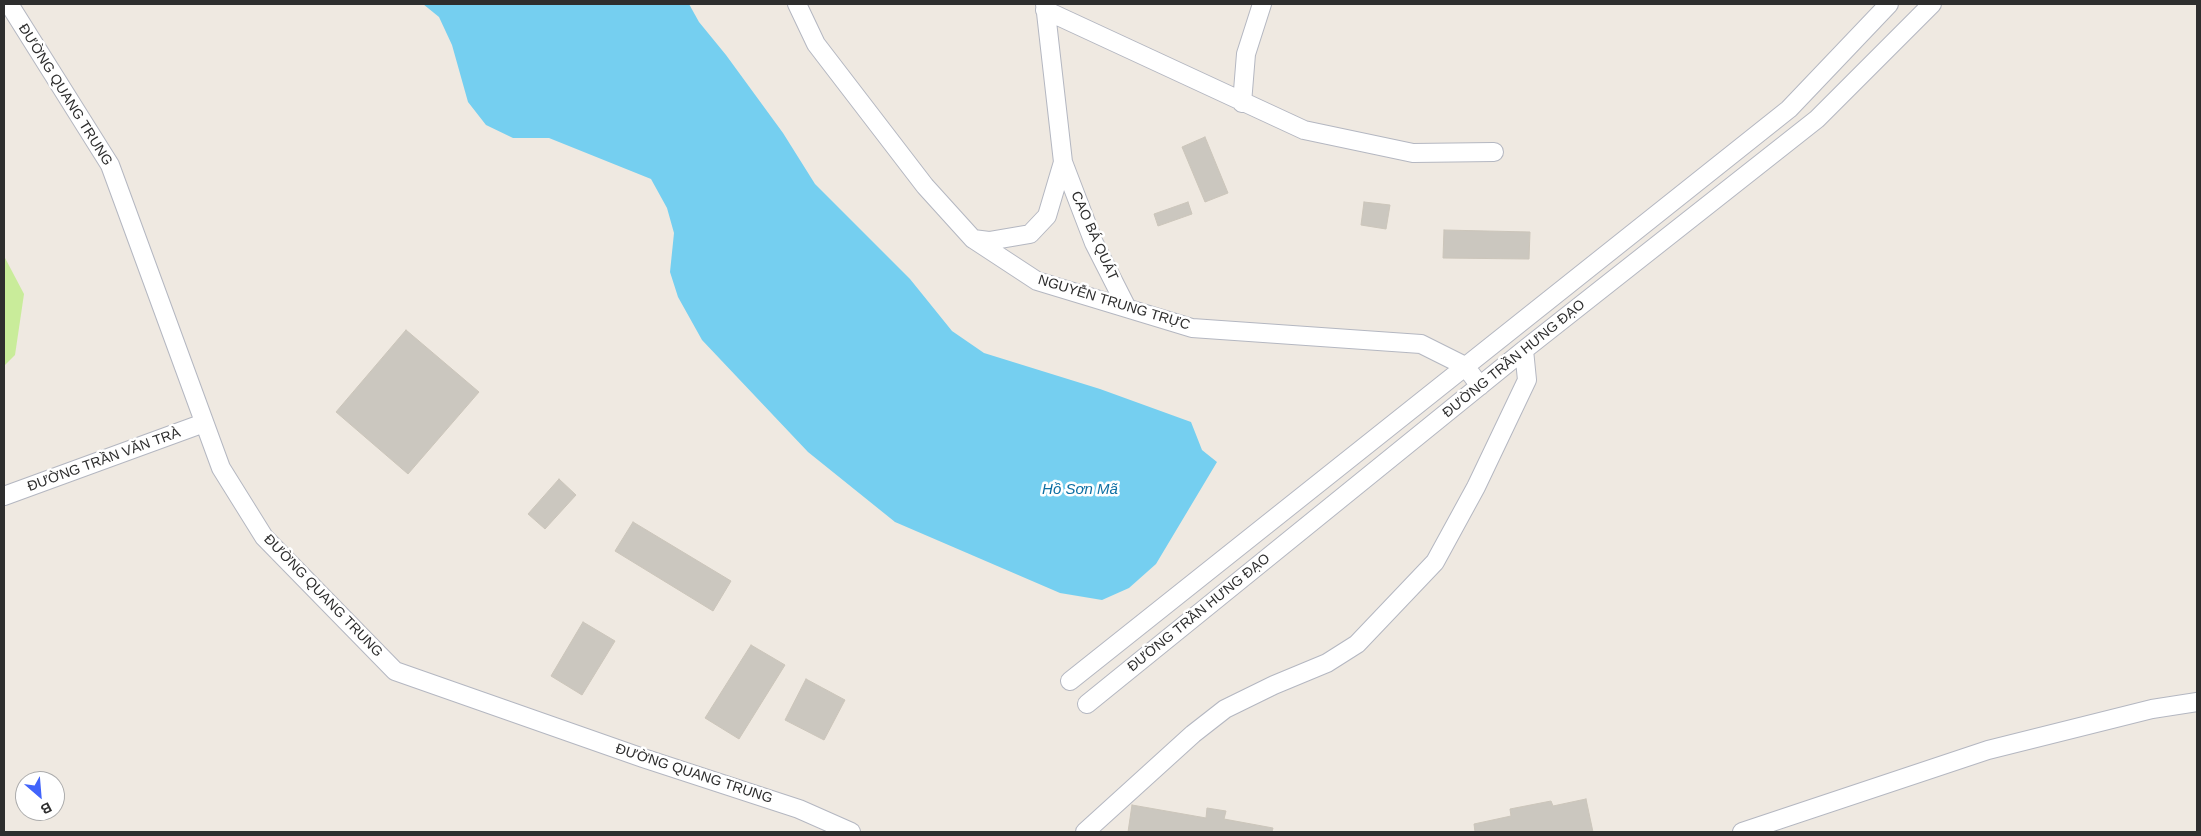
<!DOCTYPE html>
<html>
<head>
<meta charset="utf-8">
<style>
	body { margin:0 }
	#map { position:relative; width:2201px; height:836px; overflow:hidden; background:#efe9e1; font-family:Arial,sans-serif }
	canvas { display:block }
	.frame { position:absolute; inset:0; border:5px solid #2e2e2e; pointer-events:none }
	.north { position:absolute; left:15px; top:771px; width:50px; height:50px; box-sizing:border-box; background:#fff; border:1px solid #ababab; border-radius:50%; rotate:153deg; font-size:14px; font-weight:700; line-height:20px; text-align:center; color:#2e2e2e }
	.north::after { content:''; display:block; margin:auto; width:18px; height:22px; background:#4264fb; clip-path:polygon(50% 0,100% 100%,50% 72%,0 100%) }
</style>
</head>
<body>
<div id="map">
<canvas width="2201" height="836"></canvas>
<div class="frame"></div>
<div class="north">B</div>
</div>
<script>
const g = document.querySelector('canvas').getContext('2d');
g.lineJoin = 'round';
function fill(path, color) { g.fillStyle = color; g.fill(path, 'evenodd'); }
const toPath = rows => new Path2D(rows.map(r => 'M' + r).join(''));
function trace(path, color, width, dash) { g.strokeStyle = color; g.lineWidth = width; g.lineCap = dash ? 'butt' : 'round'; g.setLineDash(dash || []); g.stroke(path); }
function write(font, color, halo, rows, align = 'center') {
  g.font = font + ' Arial,sans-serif'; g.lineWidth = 5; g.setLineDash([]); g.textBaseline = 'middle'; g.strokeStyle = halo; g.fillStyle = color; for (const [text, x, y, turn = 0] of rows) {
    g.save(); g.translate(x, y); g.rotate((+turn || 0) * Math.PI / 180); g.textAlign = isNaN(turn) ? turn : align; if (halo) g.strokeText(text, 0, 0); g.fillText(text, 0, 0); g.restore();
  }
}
const pitch = toPath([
	[4,256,24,294,15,355,4,366]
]);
const water = toPath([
	[423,4,689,4,699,22,726,55,783,133,815,184,910,279,952,331,984,353,1100,389,1191,422,1202,450,1217,462,1156,564,1129,588,1102,600,1060,593,895,522,808,452,702,340,678,297,670,272,674,233,667,208,651,179,549,138,513,138,486,125,468,102,452,45,439,17]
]);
const building = toPath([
	[1205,137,1228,193,1205,202,1182,147,1205,137],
	[1188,202,1192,214,1158,226,1154,214,1188,202],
	[1364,202,1390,205,1386,229,1361,225,1364,202],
	[1444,230,1530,232,1529,259,1443,258,1444,230],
	[406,330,479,392,408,474,336,412,406,330],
	[559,479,576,495,545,529,528,514,559,479],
	[633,522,731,581,713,611,615,551,633,522],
	[583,622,615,641,582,695,551,676,583,622],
	[751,645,785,665,739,739,705,718,751,645],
	[806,679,845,700,824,740,785,720,806,679],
	[1586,799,1593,832,1475,832,1474,824,1511,816,1510,809,1551,801,1553,806,1586,799],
	[1132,805,1206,818,1207,808,1226,811,1224,819,1273,828,1272,832,1128,832,1132,805]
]);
const minor = toPath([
	[9,4,110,165,221,468,264,537,395,671,643,758,799,809,851,832],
	[797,4,816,44,925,186,973,239,1037,281,1192,328,1421,344,1465,366,1480,386],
	[1045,4,1063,162,1094,243,1127,308],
	[1045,10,1304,130,1413,153,1494,152],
	[1242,103,1246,54,1262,4],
	[973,239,989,241,1030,234,1047,216,1063,162],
	[4,496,204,423],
	[1070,681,1789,109,1889,4],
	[1087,704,1524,350,1817,119,1932,4],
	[1085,832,1193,734,1225,709,1274,685,1327,663,1357,644,1435,562,1476,487,1527,380,1524,350],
	[1742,832,1988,750,2152,709,2197,702]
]);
const streetNames = [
	["ĐƯỜNG QUANG TRUNG",65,95,58],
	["CAO BÁ QUÁT",1094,236,66],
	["NGUYỄN TRUNG TRỰC",1114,303,17],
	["ĐƯỜNG TRẦN HƯNG ĐẠO",1514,359,-39],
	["ĐƯỜNG TRẦN VĂN TRÀ",104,460,-20],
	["ĐƯỜNG QUANG TRUNG",323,596,46],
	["ĐƯỜNG TRẦN HƯNG ĐẠO",1199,613,-39],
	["ĐƯỜNG QUANG TRUNG",694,774,18]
];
const waterNames = [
	["Hồ Sơn Mã",1080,490]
];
fill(pitch, '#c9ec9a');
fill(water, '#75cff0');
fill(building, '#cbc7bf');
trace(building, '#cbc5ba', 1);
trace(minor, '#b4b7c1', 20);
trace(minor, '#fff', 18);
write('14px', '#2e2e2e', '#fff', streetNames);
write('italic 15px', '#0d6fa3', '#fff', waterNames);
</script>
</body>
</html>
